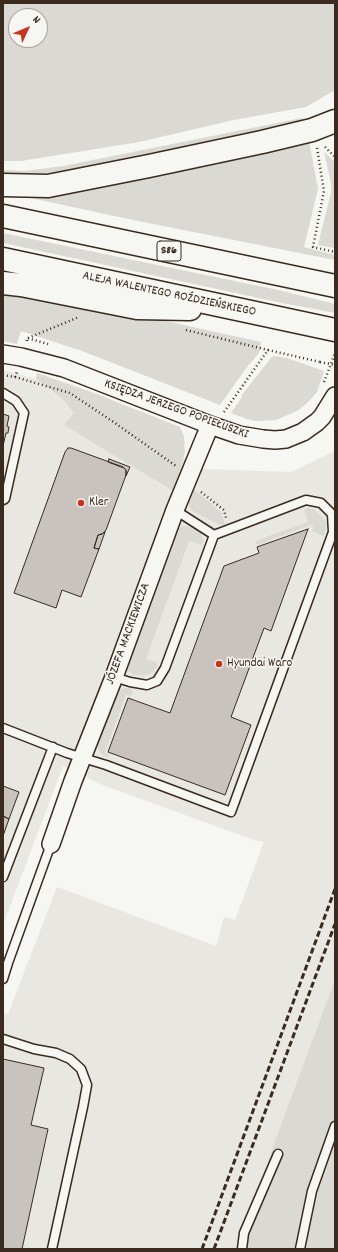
<!DOCTYPE html>
<html>
<head>
<meta charset="utf-8">
<style>
	body { margin:0 }
	#map { position:relative; width:338px; height:1252px; overflow:hidden; background:#f6f6f2; font-family:Dekko,sans-serif }
	canvas { display:block }
	.frame { position:absolute; inset:0; border:4px solid #3b2a1e; pointer-events:none }
	.north { position:absolute; left:8px; top:8px; width:40px; height:40px; box-sizing:border-box; background:#f6f6f2; border:1px solid #aba49d; border-radius:50%; rotate:46deg; font-size:11px; font-weight:700; line-height:16px; text-align:center; color:#3b2a1e }
	.north::after { content:''; display:block; margin:auto; width:14px; height:18px; background:#c8321e; clip-path:polygon(50% 0,100% 100%,50% 72%,0 100%) }
</style>
</head>
<body>
<div id="map">
<canvas width="338" height="1252"></canvas>
<div class="frame"></div>
<div class="north">N</div>
</div>
<script>
const g = document.querySelector('canvas').getContext('2d');
g.lineJoin = 'round';
function fill(path, color) { g.fillStyle = color; g.fill(path, 'evenodd'); }
const toPath = rows => new Path2D(rows.map(r => 'M' + r).join(''));
function trace(path, color, width, dash) { g.strokeStyle = color; g.lineWidth = width; g.lineCap = dash ? 'butt' : 'round'; g.setLineDash(dash || []); g.stroke(path); }
function write(font, color, halo, rows, align = 'center') {
  g.font = font + ' Dekko,sans-serif'; g.lineWidth = 3; g.setLineDash([]); g.textBaseline = 'middle'; g.strokeStyle = halo; g.fillStyle = color; for (const [text, x, y, turn = 0] of rows) {
    g.save(); g.translate(x, y); g.rotate((+turn || 0) * Math.PI / 180); g.textAlign = isNaN(turn) ? turn : align; if (halo) g.strokeText(text, 0, 0); g.fillText(text, 0, 0); g.restore();
  }
}
const built = toPath([
	[3,370,69,388,202,469,291,472,335,451,335,1125,297,1249,3,1249,3,1012,8,1014,57,887,216,946,224,917,235,920,264,842,254,840,105,786,63,766,3,925]
]);
const green = toPath([
	[3,3,335,3,335,90,306,107,234,120,139,142,21,161,3,161],
	[16,16,40,16,40,40,16,40],
	[302,118,303,124,64,173,38,175,3,177,3,170,25,171,63,166],
	[309,141,318,189,304,247,335,255,335,260,133,220,17,195],
	[324,152,335,162,334,248,318,245,331,192,331,183],
	[3,233,278,290,335,304,335,313,282,303,3,243],
	[3,288,84,303,261,342,259,353,247,367,220,405,82,351,21,331,17,344,3,341],
	[274,356,287,358,324,371,317,392,310,400,299,410,276,420,255,421,247,419,231,413,242,397,241,396,271,358],
	[37,373,94,393,180,427,184,436,185,452,174,492,167,487,64,425,74,413,64,400,36,378],
	[192,488,221,512,225,523,223,525,218,524,194,512,190,508,188,504,188,498],
	[308,508,313,509,319,514,327,523,324,536,312,531,313,524,257,545,255,541,308,522,304,509],
	[183,526,187,526,196,529,200,532,203,540,202,545,189,541,146,659,158,663,156,668,150,674,142,676,135,675,130,673,126,668,175,533,178,529],
	[126,688,130,688,133,692,131,696,126,695,105,752,109,755,108,758,104,756,100,753,98,748,98,740,115,695,122,689],
	[335,980,335,1249,242,1249,244,1233,274,1144]
]);
const building = toPath([
	[3,414,9,416,7,426,9,427,8,433,6,433,3,446,3,414],
	[68,448,71,448,123,467,126,470,126,475,106,530,102,534,98,535,94,548,99,549,81,597,62,590,56,608,14,593,65,452,68,448],
	[109,459,130,467,126,476,126,470,124,468,108,462,109,459],
	[308,529,271,631,264,628,231,717,251,725,225,795,108,752,128,698,170,713,224,566,259,553,257,547,308,529],
	[105,532,99,549,94,548,98,535,102,534,105,532],
	[3,786,19,792,9,819,3,816,3,786],
	[3,816,9,819,3,836,3,816],
	[3,1059,44,1068,31,1125,48,1129,22,1249,3,1249,3,1059]
]);
const path = toPath([
	[325,147,335,157],
	[317,148,324,191,313,247,335,252],
	[186,330,268,350],
	[28,338,79,317],
	[27,341,27,338,48,344],
	[3,375,15,377,17,372],
	[15,377,70,393,115,423,176,466],
	[324,382,335,353],
	[224,412,268,350,320,362],
	[201,492,224,510,226,518]
]);
const service = toPath([
	[3,393,16,401,24,413,5,499,3,500],
	[175,510,214,535],
	[3,728,67,753,106,765,231,812,333,532,332,514,321,503,306,500,214,535,165,668,157,681,147,685,130,682,114,677],
	[3,877,53,747],
	[3,979,8,963,51,844],
	[3,1039,34,1049,56,1053,70,1059,81,1069,87,1085,83,1107,52,1249],
	[242,1249,244,1233,278,1154],
	[300,1249,312,1191,335,1126]
]);
const minor = toPath([
	[3,354,21,357,64,368,210,425,239,435,263,439,275,440,286,439,303,432,317,422,322,417,335,396],
	[51,844,73,781,114,677,175,510,210,425]
]);
const motorway = toPath([
	[3,185,48,186,149,166,262,142,312,130,335,121],
	[3,216,335,286],
	[3,259,335,330],
	[3,283,21,285,137,308,190,309]
]);
const rail = toPath([
	[202,1249,335,889],
	[214,1249,335,924]
]);
const pathBridge = toPath([
	[320,362,335,365]
]);
const markers = [
	[81,503,4,"#c8321e"],
	[219,664,4,"#c8321e"]
];
const shields = [
	[169,251,24]
];
const shieldNames = [
	["S86",169,251]
];
const streetNames = [
	["ALEJA WALENTEGO ROŹDZIEŃSKIEGO",169,295,12],
	["KSIĘDZA JERZEGO POPIEŁUSZKI",176,410,20],
	["JÓZEFA MACKIEWICZA",129,634,-70]
];
const poiNames = [
	["Kler",89,503],
	["Hyundai Waro",227,664]
];
fill(built, '#e8e7e2');
fill(green, '#dad9d3');
fill(building, '#c8c3be');
trace(building, '#3b2a1e', 1);
trace(service, '#3b2a1e', 11);
trace(minor, '#3b2a1e', 20);
trace(motorway, '#3b2a1e', 25);
trace(path, '#3b2a1e', 2.5, [1, 3]);
trace(service, '#f6f6f2', 8);
trace(minor, '#f6f6f2', 17);
trace(motorway, '#f6f6f2', 22);
trace(rail, '#3b2a1e', 3, [6, 3]);
trace(pathBridge, '#3b2a1e', 2.5, [1, 3]);
for (const [x, y, r, color] of markers) { const dot = new Path2D(); dot.arc(x, y, r, 0, 2 * Math.PI); g.fillStyle = color; g.fill(dot); trace(dot, '#f6f6f2', 1.5); }
for (const [x, y, w] of shields) { const box = new Path2D(); box.roundRect(x - w / 2, y - 10, w, 20, 3); g.fillStyle = '#f6f6f2'; g.fill(box); trace(box, '#3b2a1e', 1); }
write('bold 12px', '#3b2a1e', null, shieldNames);
write('13px', '#3b2a1e', '#f6f6f2', streetNames);
write('13px', '#3b2a1e', '#f6f6f2', poiNames, 'left');
</script>
</body>
</html>
